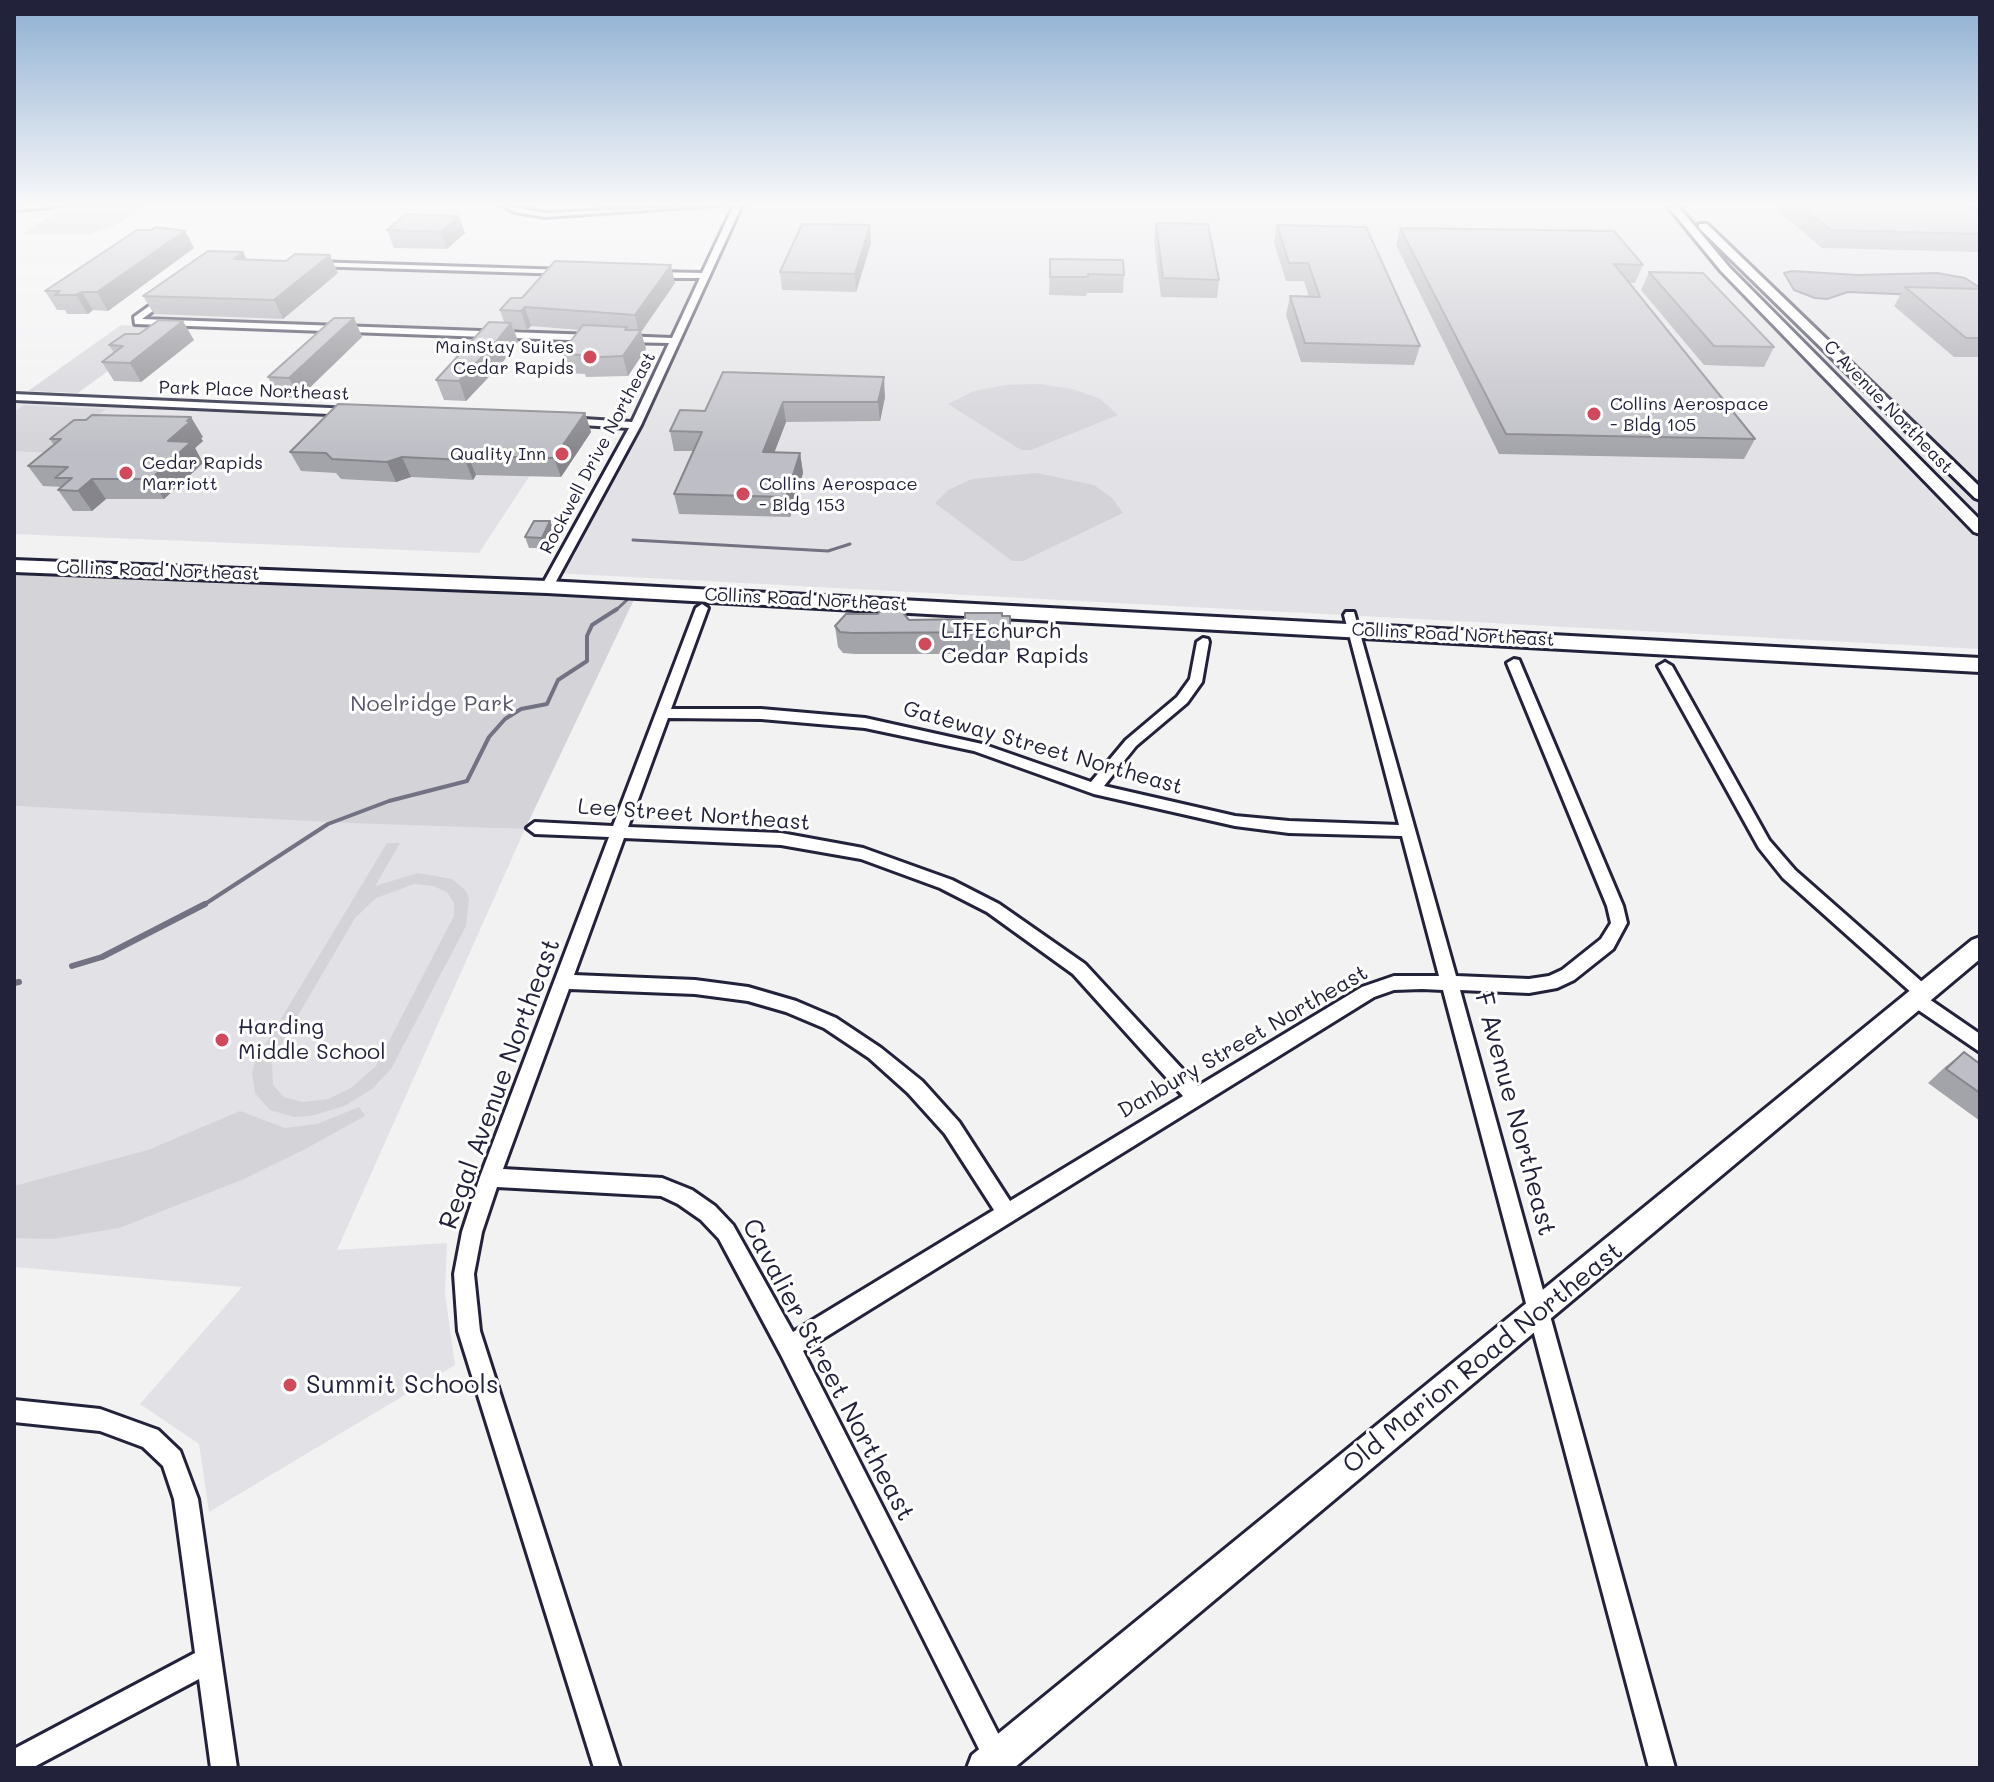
<!DOCTYPE html>
<html>
<head>
<meta charset="utf-8">
<style>
	body { margin:0 }
	#map { position:relative; width:1994px; height:1782px; overflow:hidden; background:#f2f2f3; font-family:Mali,sans-serif }
	canvas { display:block }
	.frame { position:absolute; inset:0; border:16px solid #22223b; pointer-events:none }
</style>
</head>
<body>
<div id="map">
<canvas width="1994" height="1782"></canvas>
<div class="frame"></div>
</div>
<script>
const g = document.querySelector('canvas').getContext('2d');
g.lineJoin = 'round';
function fill(path, color) { g.fillStyle = color; g.fill(path, 'evenodd'); }
const toPath = rows => new Path2D(rows.map(r => 'M' + r).join(''));
function trace(path, color, width, dash) { g.strokeStyle = color; g.lineWidth = width; g.lineCap = dash ? 'butt' : 'round'; g.setLineDash(dash || []); g.stroke(path); }
function write(font, color, halo, rows, align = 'center') {
  g.font = font + ' Mali,sans-serif'; g.lineWidth = 6; g.setLineDash([]); g.textBaseline = 'middle'; g.strokeStyle = halo; g.fillStyle = color; for (const [text, x, y, turn = 0] of rows) {
    g.save(); g.translate(x, y); g.rotate((+turn || 0) * Math.PI / 180); g.textAlign = isNaN(turn) ? turn : align; if (halo) g.strokeText(text, 0, 0); g.fillText(text, 0, 0); g.restore();
  }
}
const built = toPath([
	[738,205,1980,205,1980,649,555,573,676,342,138,322,137,319,213,263,704,276],
	[31,401,256,410,563,425,479,553,14,534,14,405],
	[14,806,525,829,337,1250,447,1243,445,1294,455,1365,209,1512,199,1444,140,1404,242,1287,14,1267]
]);
const green = toPath([
	[60,205,148,205,110,228,89,234,22,234,55,213],
	[121,325,168,327,78,393,28,391],
	[1039,384,1072,389,1099,398,1118,415,1031,450,1021,450,948,404,974,391,1005,385],
	[24,405,106,409,50,453,14,451,14,412],
	[1037,473,1094,485,1112,498,1123,513,1023,561,1012,561,935,503,948,490,972,479],
	[14,566,638,591,525,829,351,823,14,806],
	[387,843,400,843,375,886,418,873,452,879,466,891,469,899,466,926,391,1069,372,1089,344,1106,311,1116,294,1117,270,1110,255,1093,252,1073,255,1062],
	[414,884,433,886,447,892,454,903,454,916,376,1066,351,1088,328,1099,303,1102,284,1097,273,1085,272,1060,355,918,376,898],
	[359,1107,365,1116,307,1148,244,1179,119,1228,53,1239,14,1238,14,1186,148,1150,240,1111,285,1128,317,1124]
]);
const water = toPath([
	[1792,271,1857,275,1937,273,1965,278,1979,287,1976,292,1919,295,1848,292,1827,299,1815,298,1794,290,1784,273,1792,271]
]);
const streamFar2 = toPath([
	[633,540,828,551,850,544],
	[615,611,627,600]
]);
const streamFar1 = toPath([
	[202,906,328,824,389,801,467,781,489,737,505,719,521,709,547,704,558,680,587,661,587,636,592,625,617,609]
]);
const stream = toPath([
	[72,966,102,957,205,904],
	[14,983,19,982]
]);
const street = toPath([
	[56,205,52,207,14,210,14,206,56,205],
	[502,205,545,213,719,205,545,217,515,212,502,205],
	[734,205,742,205,641,425,553,587,547,591,543,590,541,587,629,428,567,424,562,421,567,418,632,422,669,343,621,342,616,339,621,336,672,338,700,278,654,278,650,275,654,272,702,273,734,205],
	[314,262,567,270,571,272,567,274,311,266,314,262],
	[166,294,170,297,169,299,142,319,594,335,599,338,594,341,135,324,134,317,166,294],
	[14,394,352,409,357,412,352,415,14,400,14,394],
	[702,604,708,608,671,709,761,709,865,718,982,744,1091,782,1126,740,1177,697,1190,679,1197,642,1203,638,1208,639,1209,642,1202,682,1187,703,1136,746,1104,786,1235,816,1289,821,1399,825,1344,615,1346,612,1354,612,1456,976,1529,979,1549,976,1562,970,1601,939,1611,923,1607,906,1507,663,1514,659,1519,660,1623,906,1627,923,1613,949,1574,980,1557,988,1529,993,1460,990,1675,1768,1649,1768,1443,990,1422,989,1394,990,1374,997,803,1351,1006,1749,1010,1758,1005,1768,988,1767,781,1355,719,1239,701,1220,678,1204,661,1196,497,1187,482,1232,474,1274,480,1331,620,1768,594,1768,458,1331,454,1274,462,1232,480,1177,609,837,535,834,527,828,535,822,613,826,696,608,702,604],
	[668,718,761,719,865,728,974,751,1094,794,1235,826,1289,833,1402,836,1439,976,1394,976,1362,987,1198,1086,1085,964,999,904,952,880,863,848,781,833,628,827,668,718],
	[624,838,781,845,861,859,940,888,987,912,1073,974,1183,1096,1010,1201,959,1122,922,1081,881,1048,836,1018,796,1001,748,987,695,980,574,975,624,838],
	[569,989,695,994,748,1001,786,1012,824,1028,869,1058,908,1093,945,1134,994,1210,793,1332,733,1225,715,1206,692,1190,662,1178,503,1169,569,989],
	[1665,662,1672,666,1769,840,1795,870,1930,989,1933,994,1929,999,1980,1034,1980,1052,1911,1005,1908,1000,1913,994,1783,878,1759,848,1658,666,1665,662],
	[14,1400,100,1409,158,1430,180,1451,198,1499,237,1768,211,1768,199,1679,32,1768,14,1768,14,1749,195,1653,174,1499,163,1466,143,1447,100,1431,14,1422,14,1400]
]);
const secondary = toPath([
	[1667,205,1677,205,1729,267,1980,520,1980,534,1974,532,1721,271,1667,205],
	[1969,205,1980,205,1980,208,1970,207,1969,205],
	[1699,224,1707,224,1980,487,1980,500,1975,498,1699,228,1699,224],
	[1980,937,1980,959,1014,1768,967,1768,972,1755,1972,940,1980,937]
]);
const highway = toPath([
	[14,560,547,581,1980,658,1980,672,547,593,14,572,14,560]
]);
const wall = toPath([
	[1780,205,1967,205,1980,213,1980,252,1822,248,1777,210],
	[459,216,465,233,447,249,394,248,387,230],
	[1156,223,1219,280,1217,298,1161,297,1154,241],
	[1277,225,1420,346,1414,365,1301,362,1286,315,1290,296,1309,297,1304,281,1286,281,1274,243],
	[1400,228,1643,265,1635,283,1629,283,1755,439,1744,459,1499,454,1396,245],
	[185,231,194,248,108,311,93,310,88,314,67,314,65,310,57,310,45,291],
	[871,243,856,292,782,290,780,272],
	[243,252,247,260,286,261,338,273,283,319,154,314,143,296],
	[1050,259,1124,275,1123,293,1087,293,1086,296,1049,295],
	[1649,272,1774,347,1764,367,1704,365,1641,290],
	[675,283,641,332,646,349,628,376,586,377,585,374,567,373,561,354,580,330,531,326,527,330,514,329,518,342,502,363,466,401,444,400,436,380,504,322,500,310,522,298],
	[1905,287,1980,289,1980,357,1954,357,1894,306],
	[354,318,362,337,299,398,278,397,268,377],
	[194,340,141,382,114,381,102,362,114,353,109,345],
	[723,372,885,397,880,421,786,422,774,452,800,453,803,473,790,517,679,514,674,494,693,451,674,451,670,431,705,411],
	[585,413,591,432,561,477,476,475,473,480,411,477,396,482,341,479,336,473,301,471,290,452],
	[203,437,201,438,203,441,195,448,203,463,164,499,106,499,92,511,73,511,58,490,62,487,43,486,28,466,54,445,50,439],
	[550,521,554,531,545,548,529,548,525,537],
	[878,614,909,620,965,619,1010,616,1010,650,1003,650,1003,654,855,654,843,653,838,647,835,626],
	[1964,1052,1980,1064,1980,1121,1928,1083,1945,1067]
]);
const shadedWall = toPath([
	[459,216,465,233,447,249,441,232],
	[870,225,871,243,856,292,855,274],
	[185,231,194,248,108,311,97,292],
	[243,252,252,270,234,259],
	[330,255,338,273,283,319,274,300],
	[671,265,675,283,641,332,646,349,628,376,623,356,625,330,627,327,631,344,639,333,635,315],
	[82,292,93,310,88,314,76,295],
	[525,307,531,326,527,330,521,311],
	[354,318,362,337,299,398,289,378],
	[183,321,194,340,141,382,130,363],
	[511,323,518,342,502,363,466,401,459,381],
	[884,377,885,397,880,421,878,402],
	[783,402,786,422,767,472,763,452],
	[585,413,591,432,561,477,554,458],
	[191,417,203,437,201,438,203,441,195,448,203,463,164,499,151,479,168,441],
	[800,453,803,473,790,517,786,497],
	[468,456,476,475,473,480,465,460],
	[402,457,411,477,396,482,387,462],
	[92,479,106,499,92,511,78,491],
	[550,521,554,531,545,548,542,538]
]);
const building = toPath([
	[1800,205,1967,205,1980,213,1980,234,1831,230,1800,205],
	[406,214,459,216,441,232,387,230,406,214],
	[1156,223,1208,224,1219,280,1163,278,1156,223],
	[802,224,870,225,855,274,780,272,802,224],
	[1277,225,1366,227,1420,346,1305,343,1290,296,1320,297,1308,263,1289,263,1277,225],
	[156,227,185,231,97,292,82,292,76,295,55,295,60,291,45,291,137,230,151,230,156,227],
	[1400,228,1614,231,1643,265,1614,264,1755,439,1506,434,1400,228],
	[208,251,243,252,234,259,286,261,295,254,330,255,274,300,143,296,208,251],
	[1050,259,1123,260,1124,275,1088,274,1088,277,1050,277,1050,259],
	[555,261,671,265,635,315,525,307,521,311,500,310,511,298,522,298,555,261],
	[1649,272,1703,273,1774,347,1714,346,1649,272],
	[1905,287,1980,289,1980,338,1966,338,1905,287],
	[334,318,354,318,289,378,268,377,334,318],
	[159,320,183,321,130,363,102,362,123,346,109,345,125,334,139,334,159,320],
	[489,322,511,323,495,343,459,381,436,380,489,322],
	[583,325,627,327,625,330,641,330,623,356,580,358,582,355,561,354,583,325],
	[723,372,884,377,878,402,783,402,763,452,800,453,786,497,674,494,702,432,670,431,680,410,705,411,723,372],
	[338,404,585,413,554,458,468,456,465,460,402,457,387,462,332,459,326,453,290,452,338,404],
	[92,415,191,417,187,421,191,421,168,441,191,442,151,479,92,479,78,491,58,490,72,478,55,478,68,467,28,466,61,439,50,439,74,420,86,420,92,415],
	[534,521,550,521,542,538,525,537,534,521],
	[883,607,898,607,909,620,965,619,965,613,1002,613,1002,616,1010,616,1010,629,1003,629,1003,632,852,633,840,632,835,626,846,614,878,614,883,607],
	[1964,1052,1980,1064,1980,1093,1946,1069,1964,1052]
]);
const markers = [
	[590,357,8,"#d1495b"],
	[1594,414,8,"#d1495b"],
	[562,454,8,"#d1495b"],
	[126,473,8,"#d1495b"],
	[743,494,8,"#d1495b"],
	[925,644,8,"#d1495b"],
	[222,1040,8,"#d1495b"],
	[290,1385,8,"#d1495b"]
];
const farPoinames = [
	["MainStay Suites",574,347,"right"],
	["Cedar Rapids",574,368,"right"],
	["Collins Aerospace",1610,404],
	["- Bldg 105",1610,425],
	["Quality Inn",546,454,"right"],
	["Cedar Rapids",142,463],
	["Marriott",142,484],
	["Collins Aerospace",759,484],
	["- Bldg 153",759,505]
];
const farStreetnames = [
	["Park Place Northeast",254,391,2],
	["C Avenue Northeast",1888,407,46],
	["Rockwell Drive Northeast",598,453,-62],
	["Collins Road Northeast",158,571,2],
	["Collins Road Northeast",806,600,3],
	["Collins Road Northeast",1453,635,3]
];
const poiNames = [
	["LIFEchurch",941,631],
	["Cedar Rapids",941,656],
	["Harding",238,1027],
	["Middle School",238,1052]
];
const parkNames = [
	["Noelridge Park",432,704]
];
const streetNames = [
	["Gateway Street Northeast",1043,748,16],
	["Lee Street Northeast",694,815,4],
	["Danbury Street Northeast",1243,1042,-30]
];
const nearStreetnames = [
	["Regal Avenue Northeast",500,1084,-70],
	["F Avenue Northeast",1515,1114,75],
	["Old Marion Road Northeast",1483,1358,-39],
	["Cavalier Street Northeast",828,1370,62]
];
const nearPoinames = [
	["Summit Schools",306,1385]
];
fill(built, '#e2e2e6');
fill(green, '#d3d3d8');
fill(water, '#a8a8b2');
trace(water, '#727282', 2);
trace(streamFar2, '#727282', 3);
trace(streamFar1, '#727282', 4);
trace(stream, '#727282', 6);
trace(street, '#22223b', 6);
trace(secondary, '#22223b', 6);
trace(highway, '#22223b', 6);
fill(street, '#fff');
fill(secondary, '#fff');
fill(highway, '#fff');
fill(wall, '#a3a3aa');
fill(shadedWall, '#85858b');
fill(building, '#bebec6');
trace(building, '#85858b', 2);
const sky = g.createLinearGradient(0, 0, 0, 454);
sky.addColorStop(0, '#8eafd2');
sky.addColorStop(0.45, '#f9f9fa');
sky.addColorStop(1, '#f9f9fa00');
g.fillStyle = sky;
g.fillRect(0, 0, 1994, 454);
for (const [x, y, r, color] of markers) { const dot = new Path2D(); dot.arc(x, y, r, 0, 2 * Math.PI); g.fillStyle = color; g.fill(dot); trace(dot, '#fff', 3); }
write('18px', '#22223b', '#fff', farPoinames, 'left');
write('18px', '#22223b', '#fff', farStreetnames);
write('22px', '#22223b', '#fff', poiNames, 'left');
write('22px', '#57576a', '#fff', parkNames);
write('22px', '#22223b', '#fff', streetNames);
write('26px', '#22223b', '#fff', nearStreetnames);
write('26px', '#22223b', '#fff', nearPoinames, 'left');
</script>
</body>
</html>
